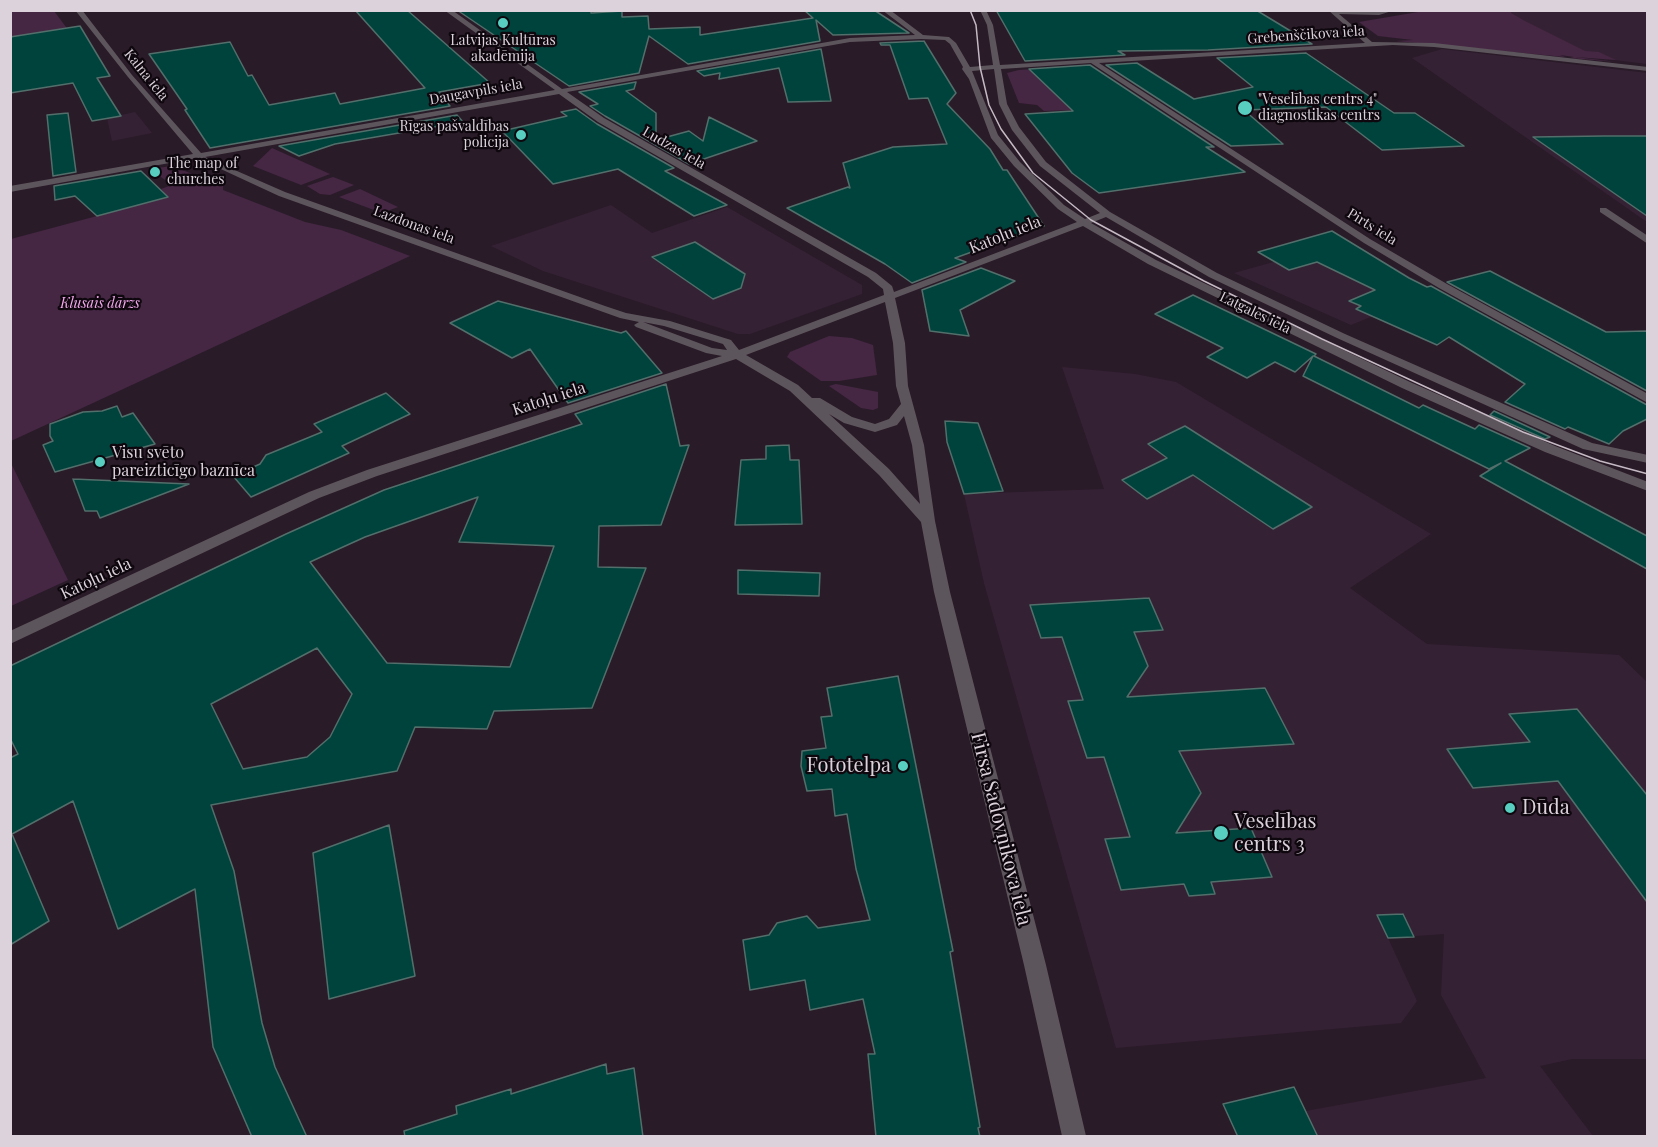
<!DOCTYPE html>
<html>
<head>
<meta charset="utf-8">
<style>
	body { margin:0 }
	#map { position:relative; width:1658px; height:1147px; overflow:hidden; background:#2a1b29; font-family:"Playfair Display",serif }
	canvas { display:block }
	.frame { position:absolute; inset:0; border:12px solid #dcd2db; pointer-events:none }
</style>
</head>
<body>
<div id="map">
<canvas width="1658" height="1147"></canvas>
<div class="frame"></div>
</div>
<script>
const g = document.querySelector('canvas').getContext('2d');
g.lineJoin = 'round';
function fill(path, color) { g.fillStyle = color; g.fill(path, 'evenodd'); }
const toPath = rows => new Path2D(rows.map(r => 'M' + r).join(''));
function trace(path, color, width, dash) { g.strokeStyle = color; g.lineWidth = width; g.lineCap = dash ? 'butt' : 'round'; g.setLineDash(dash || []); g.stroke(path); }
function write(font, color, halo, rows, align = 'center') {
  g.font = font + ' "Playfair Display",serif'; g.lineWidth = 4.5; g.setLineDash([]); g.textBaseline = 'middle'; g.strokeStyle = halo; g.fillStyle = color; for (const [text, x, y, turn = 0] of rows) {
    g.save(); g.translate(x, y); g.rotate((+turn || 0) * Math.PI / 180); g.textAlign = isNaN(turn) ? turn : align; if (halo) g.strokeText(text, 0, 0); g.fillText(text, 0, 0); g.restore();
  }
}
const built = toPath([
	[1505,11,1647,11,1647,64,1590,57],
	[1442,49,1647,73,1647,222,1412,58],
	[135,112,152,133,112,141,107,118],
	[611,205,652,233,727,207,862,285,862,294,750,334,738,334,543,271,491,246],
	[1349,241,1434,291,1351,325,1234,273],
	[1062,367,1135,374,1176,382,1431,534,1350,588,1427,644,1619,655,1647,682,1647,1059,1572,1059,1540,1066,1593,1136,1318,1136,1306,1111,1486,1078,1441,995,1444,934,1388,938,1417,1001,1401,1023,1116,1048,984,583,964,494,1104,489]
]);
const green = toPath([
	[11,11,54,11,69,31,11,40],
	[1424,11,1512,11,1511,13,1525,21,1585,51,1599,52,1616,60,1575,57,1617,62,1570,58,1574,57,1560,55,1565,57,1396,41,1413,40,1378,36,1359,22],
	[1080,66,1073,110,1044,111,1037,105,1019,103,1007,73,1019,70],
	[272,148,330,174,301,185,253,166],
	[172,166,223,186,223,190,305,222,341,230,410,256,11,441,11,239,168,197,161,189,172,185,150,169],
	[333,177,354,185,330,195,320,194,307,186],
	[360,189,398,207,382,213,339,197],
	[829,336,852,338,873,345,877,375,839,381,821,381,787,357,790,352],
	[836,384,878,392,878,408,873,410,861,408,829,386],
	[10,461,68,580,11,606,10,606]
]);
const building = toPath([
	[355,10,407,10,490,83,439,92,450,106,210,148,185,110,187,109,149,54,230,42,248,76,252,75,269,105,335,93,340,104,425,88,355,10],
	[457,10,591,10,591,13,622,11,622,17,648,16,649,29,700,27,700,35,813,18,804,10,874,10,909,33,833,35,816,20,820,41,688,64,649,36,639,73,569,86,457,10],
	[996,10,1256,10,1312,44,1208,50,1118,51,1125,55,1025,61,996,10],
	[80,26,110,76,97,78,121,116,92,121,73,83,10,93,10,37,80,26],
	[924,41,956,93,947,104,990,149,1003,170,1007,170,1044,226,955,258,966,262,912,283,885,264,787,208,848,187,850,188,843,163,893,147,947,144,928,98,909,99,890,45,881,45,880,43,924,41],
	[821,49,831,101,788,102,779,68,719,79,720,73,704,76,697,71,821,49],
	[1306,53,1394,113,1415,113,1464,146,1382,150,1326,107,1244,110,1283,144,1231,146,1106,65,1137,63,1194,99,1253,87,1217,58,1306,53],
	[1090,65,1214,147,1206,147,1245,172,1099,193,1072,173,1025,114,1073,111,1029,69,1090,65],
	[636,82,634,89,626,91,656,113,656,140,689,131,703,141,709,117,757,141,689,164,605,116,590,106,598,104,579,92,636,82],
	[576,109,597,124,674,168,665,171,727,205,694,216,618,169,553,184,502,131,567,116,561,112,576,109],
	[68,113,76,172,53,176,47,115,68,113],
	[457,115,463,122,335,144,299,156,279,146,457,115],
	[1604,136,1647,136,1647,216,1533,137,1604,136],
	[141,171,168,197,97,216,75,196,55,200,54,186,141,171],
	[1332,231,1409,278,1427,287,1431,286,1647,405,1647,419,1623,431,1609,444,1568,427,1565,429,1505,402,1525,384,1449,337,1437,345,1356,309,1361,306,1349,301,1375,290,1317,262,1289,270,1258,252,1332,231],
	[695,242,745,274,741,288,713,299,652,257,695,242],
	[981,268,1015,281,960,310,969,336,930,331,922,290,981,268],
	[1490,271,1606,332,1647,331,1647,391,1447,282,1490,271],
	[1193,295,1316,354,1314,356,1419,408,1423,405,1475,429,1479,425,1530,448,1505,461,1647,536,1647,569,1480,476,1501,463,1489,469,1303,376,1313,356,1295,372,1275,362,1247,378,1207,357,1223,348,1155,314,1193,295],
	[498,301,621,333,626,331,662,373,568,403,530,349,512,358,450,323,498,301],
	[666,384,680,446,689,445,661,525,599,526,598,567,646,568,592,708,494,711,487,729,415,727,397,771,211,805,234,871,262,1023,275,1067,307,1137,252,1137,213,1047,195,889,118,929,73,801,12,834,49,921,10,945,10,758,18,754,10,738,10,666,286,534,384,490,582,424,575,414,666,384],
	[478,497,459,542,554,546,510,667,387,663,310,562,365,537,478,497],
	[317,648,352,694,330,737,307,757,243,769,211,704,317,648],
	[386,393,410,414,342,446,349,453,251,497,233,476,260,464,266,455,322,432,314,424,386,393],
	[117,406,122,417,133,413,155,444,55,472,43,445,53,441,50,436,50,424,83,412,102,411,117,406],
	[1494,411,1550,437,1545,439,1490,415,1494,411],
	[945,421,978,423,1003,491,964,494,947,442,945,421],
	[1185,426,1312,507,1273,529,1193,475,1147,499,1122,480,1167,458,1148,444,1185,426],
	[789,445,790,460,799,460,802,524,735,525,741,460,766,459,766,446,789,445],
	[73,479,189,484,100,518,97,511,85,511,73,479],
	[738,570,820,573,819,596,738,594,738,570],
	[1149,598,1163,630,1134,632,1148,666,1127,697,1265,688,1294,744,1179,751,1201,793,1176,833,1251,828,1272,877,1211,882,1215,894,1189,896,1184,884,1121,890,1105,839,1130,837,1104,757,1087,758,1068,701,1083,700,1062,637,1041,638,1030,605,1149,598],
	[898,676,953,951,950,952,980,1127,978,1128,980,1137,876,1137,868,1054,875,1054,863,999,810,1010,805,980,750,990,743,940,769,935,777,923,807,916,818,928,870,920,856,869,847,814,835,816,832,789,807,791,801,766,802,751,826,748,821,717,832,716,827,688,898,676],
	[1577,709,1647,795,1647,902,1558,781,1473,788,1447,749,1530,742,1509,714,1577,709],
	[389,825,415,976,329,999,313,853,389,825],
	[1403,914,1414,937,1388,938,1377,915,1403,914],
	[606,1064,607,1074,634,1068,643,1137,405,1137,404,1131,457,1114,456,1106,511,1089,511,1094,606,1064],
	[1294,1087,1318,1137,1238,1137,1223,1104,1294,1087]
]);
const minor = toPath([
	[75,10,82,10,132,75,201,153,555,90,444,10,452,10,562,89,850,38,915,35,882,10,890,10,923,35,949,37,956,43,970,67,993,65,987,25,980,10,986,10,993,25,1000,65,1365,43,1328,10,1395,10,1379,15,1339,14,1372,42,1434,43,1648,67,1648,71,1434,47,1393,45,1099,63,1370,239,1447,284,1648,394,1648,403,1439,288,1364,243,1091,63,1001,69,1007,104,1019,127,1046,162,1110,212,1217,273,1345,334,1592,443,1648,455,1648,463,1583,449,1337,338,1209,277,1106,217,1091,223,1156,260,1410,382,1555,446,1648,482,1648,491,1545,452,1402,388,1148,264,1083,226,895,298,905,343,908,386,924,445,935,521,950,592,1046,965,1086,1136,1062,1136,1024,965,934,592,921,522,879,475,790,391,736,359,377,476,319,498,10,644,10,631,309,492,367,470,722,356,706,353,636,327,634,325,639,322,620,318,279,196,197,158,10,192,10,186,193,154,128,77,75,10],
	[921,39,945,40,950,44,963,67,962,69,969,79,991,138,1014,166,1058,209,1077,222,894,292,892,286,876,273,604,118,567,92,850,42,921,39],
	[994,69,999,104,1012,130,1040,166,1100,213,1085,219,1064,205,1020,162,998,135,972,71,994,69],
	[559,94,598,122,868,277,883,289,884,295,739,350,731,340,670,321,626,313,605,306,285,192,205,157,559,94],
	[885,302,893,343,896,386,901,404,889,419,875,424,852,417,820,398,812,398,798,385,746,355,885,302],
	[643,322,664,326,723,344,727,350,712,348,643,322],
	[829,414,844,423,875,432,897,425,904,416,912,445,920,504,889,469,829,414],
	[1600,208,1606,208,1648,236,1648,244,1600,212,1600,208]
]);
const tram = toPath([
	[970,10,976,25,980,67,989,105,1001,129,1033,173,1091,220,1204,281,1322,339,1523,432,1600,461,1648,474]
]);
const markers = [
	[503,23,6,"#58cec1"],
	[1245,108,8,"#58cec1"],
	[521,135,6,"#58cec1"],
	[155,172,6,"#58cec1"],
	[100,462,6,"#58cec1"],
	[903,766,6,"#58cec1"],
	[1510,808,6,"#58cec1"],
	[1221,833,8,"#58cec1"]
];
const farStreetnames = [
	["Grebenščikova iela",1306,35,-4],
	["Kalna iela",146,75,51],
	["Daugavpils iela",476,92,-10],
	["Ludzas iela",674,148,30],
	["Lazdonas iela",414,225,20],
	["Pirts iela",1372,227,32],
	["Latgales iela",1255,313,26]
];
const farPoinames = [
	["Latvijas Kultūras",503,41,"center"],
	["akadēmija",503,57,"center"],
	["\"Veselības centrs 4\"",1258,100],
	["diagnostikas centrs",1258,116],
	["Rīgas pašvaldības",509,127,"right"],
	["policija",509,143,"right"],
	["The map of",167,164],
	["churches",167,180]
];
const farParknames = [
	["Klusais dārzs",100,304]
];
const streetNames = [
	["Katoļu iela",1005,235,-22],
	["Katoļu iela",549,399,-18],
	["Katoļu iela",96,579,-25]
];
const poiNames = [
	["Visu svēto",112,453],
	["pareizticīgo baznīca",112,471]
];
const nearPoinames = [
	["Fototelpa",891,766,"right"],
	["Dūda",1522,808],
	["Veselības",1234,822],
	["centrs 3",1234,845]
];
const nearStreetnames = [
	["Firsa Sadovņikova iela",1001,829,76]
];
fill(built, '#352134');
fill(green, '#452743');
fill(building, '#00423c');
trace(building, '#526f6b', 1.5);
fill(minor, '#5d555c');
trace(tram, '#c5bac4', 1.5);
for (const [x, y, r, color] of markers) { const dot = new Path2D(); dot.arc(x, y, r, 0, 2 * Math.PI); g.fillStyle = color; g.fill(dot); trace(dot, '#0e080e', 2); }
write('14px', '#dcd2db', '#0e080e', farStreetnames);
write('14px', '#dcd2db', '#0e080e', farPoinames, 'left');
write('italic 14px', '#f7a8f0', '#0e080e', farParknames);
write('16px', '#dcd2db', '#0e080e', streetNames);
write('16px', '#dcd2db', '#0e080e', poiNames, 'left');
write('20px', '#dcd2db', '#0e080e', nearPoinames, 'left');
write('20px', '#dcd2db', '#0e080e', nearStreetnames);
</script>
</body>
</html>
